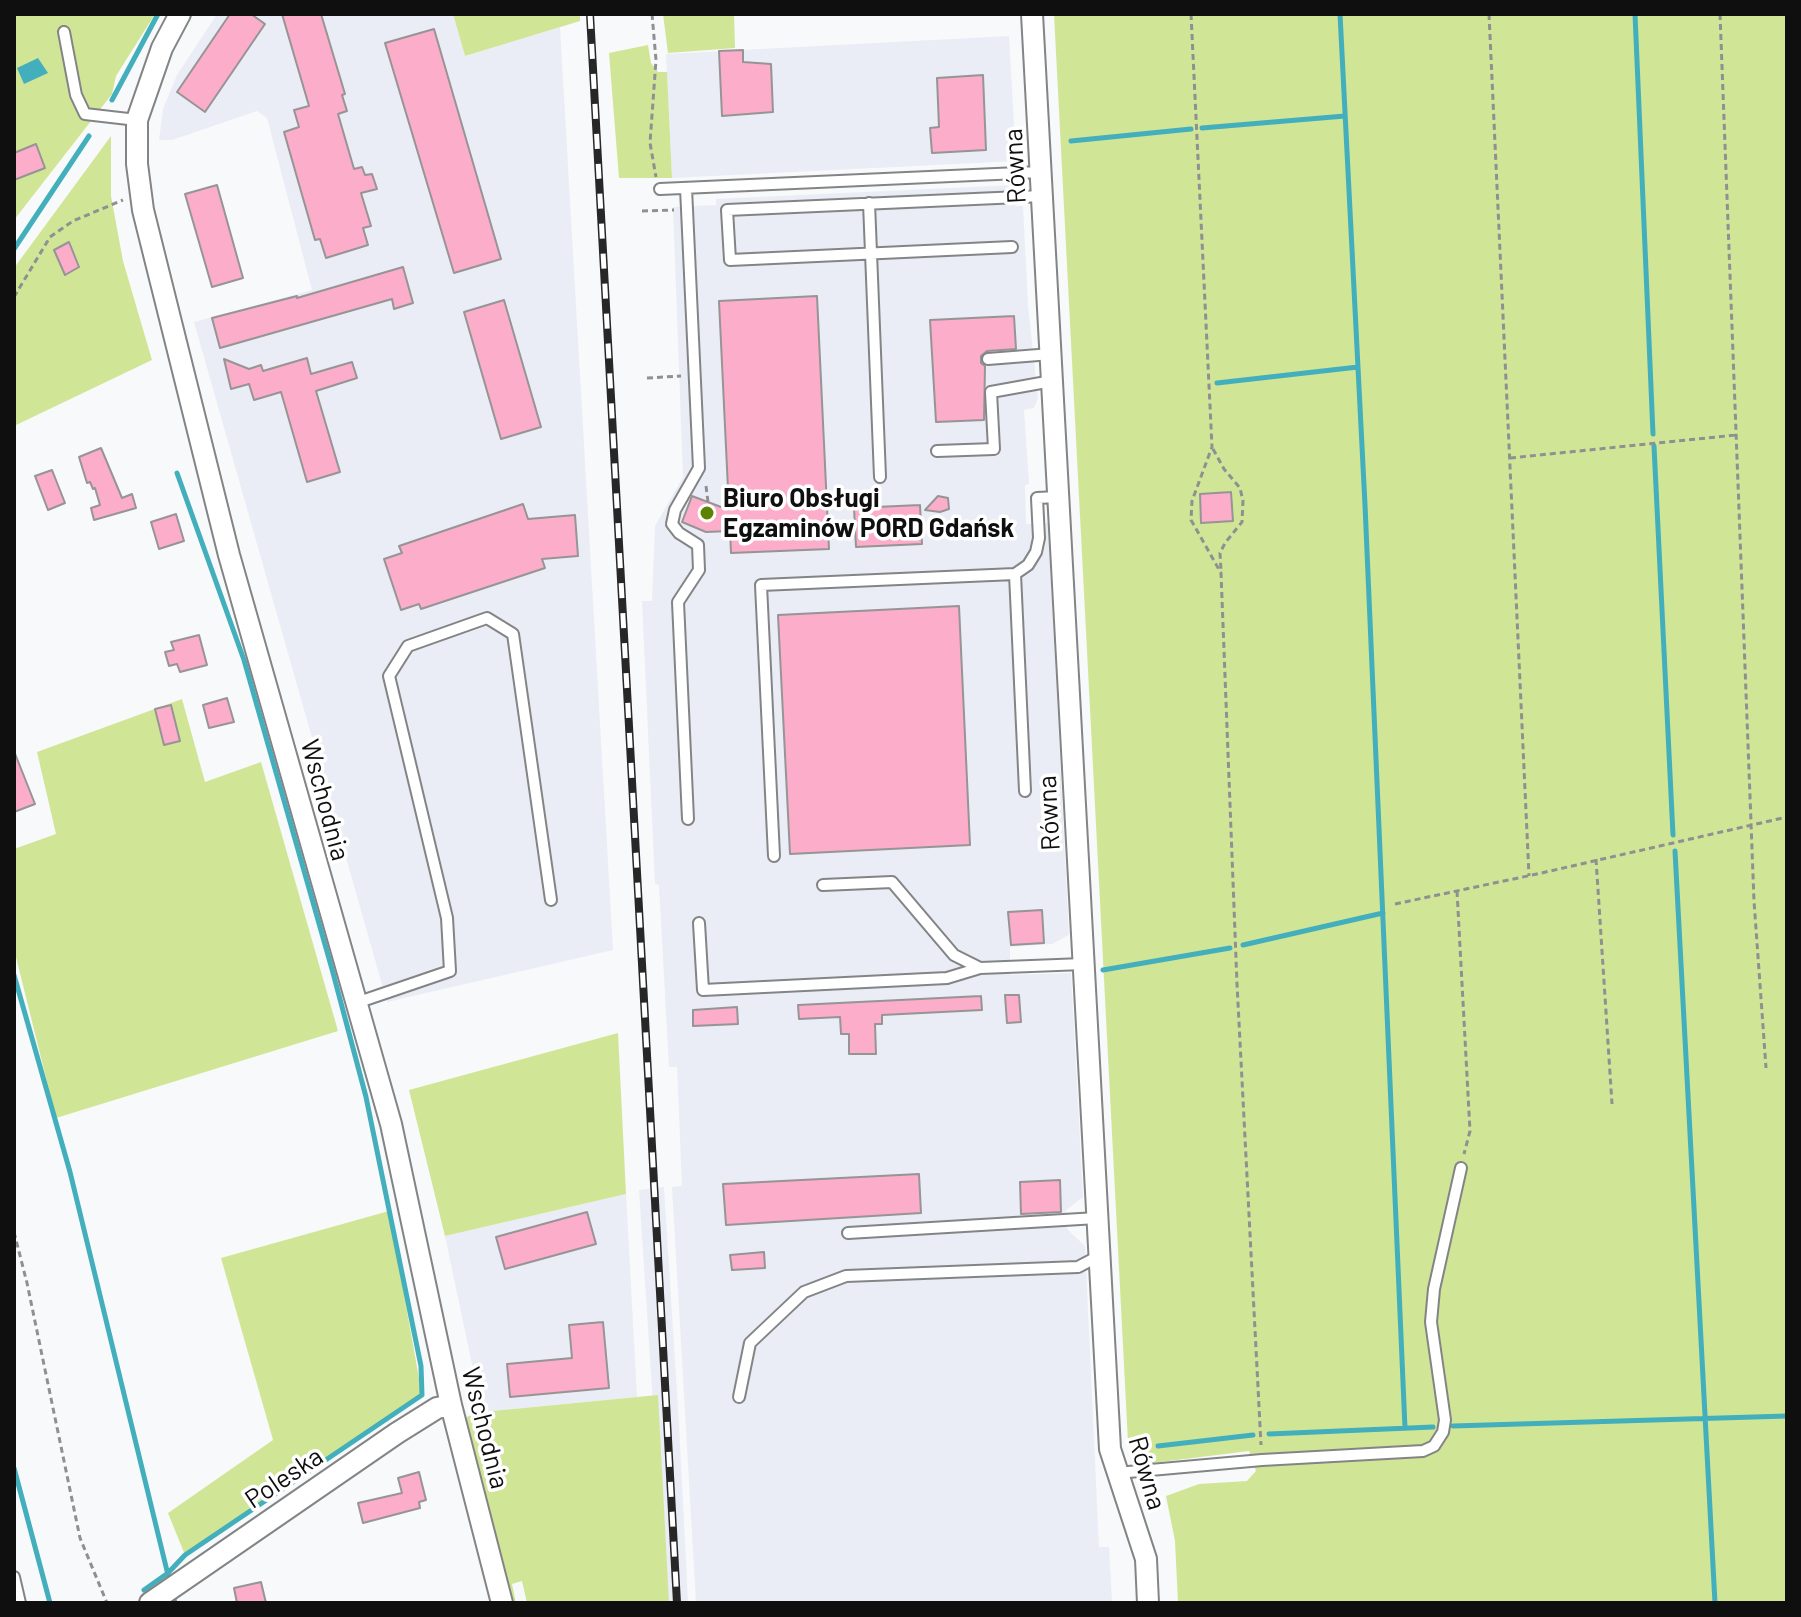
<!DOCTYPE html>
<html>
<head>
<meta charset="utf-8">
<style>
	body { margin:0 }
	#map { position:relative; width:1801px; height:1617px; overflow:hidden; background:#f8f9fa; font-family:Barlow,sans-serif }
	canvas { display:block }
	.frame { position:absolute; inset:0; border:16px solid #0f0f10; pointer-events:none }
</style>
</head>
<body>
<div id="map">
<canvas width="1801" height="1617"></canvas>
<div class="frame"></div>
</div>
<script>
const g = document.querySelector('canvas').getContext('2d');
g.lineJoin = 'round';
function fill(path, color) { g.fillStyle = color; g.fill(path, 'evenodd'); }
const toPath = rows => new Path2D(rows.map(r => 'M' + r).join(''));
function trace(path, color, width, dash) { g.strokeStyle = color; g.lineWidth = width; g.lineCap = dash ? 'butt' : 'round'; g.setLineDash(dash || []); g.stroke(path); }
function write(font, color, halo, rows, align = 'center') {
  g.font = font + ' Barlow,sans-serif'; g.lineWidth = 7; g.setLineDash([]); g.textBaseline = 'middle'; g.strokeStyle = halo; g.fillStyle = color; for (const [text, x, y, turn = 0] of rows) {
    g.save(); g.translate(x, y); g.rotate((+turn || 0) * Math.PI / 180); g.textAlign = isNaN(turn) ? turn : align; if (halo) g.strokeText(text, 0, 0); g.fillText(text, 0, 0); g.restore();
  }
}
const built = toPath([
	[217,14,453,14,465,56,560,27,613,950,387,1002,194,322,312,290,267,118,257,111,172,140,159,140,163,109,177,75],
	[1009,36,1016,161,672,178,666,54],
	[1014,185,1015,206,1023,206,1028,306,1038,398,1034,408,1024,410,1029,484,1025,485,1026,524,1048,523,1069,935,1052,944,1010,947,1010,975,1071,973,1083,1197,1065,1211,1067,1229,1085,1246,1099,1547,1109,1547,1112,1603,696,1603,672,1187,682,1186,677,1067,669,1067,659,885,655,884,642,601,652,601,655,526,683,477,673,207,716,205,716,199],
	[664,1187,679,1424,688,1603,666,1603,639,1190],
	[626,1194,637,1397,482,1412,445,1236]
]);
const green = toPath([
	[14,14,155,14,116,76,112,94,14,220],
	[453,14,580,14,580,21,465,56],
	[663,14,734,14,735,48,668,53],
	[1054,14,1787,14,1787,1603,1178,1603,1175,1541,1166,1496,1199,1484,1247,1481,1256,1471,1249,1451,1144,1464,1128,1442],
	[648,45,651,63,658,72,667,72,672,178,619,178,609,53],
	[111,136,111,196,123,261,152,360,14,426,14,268],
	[182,699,205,782,261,762,338,1031,56,1118,14,949,14,849,56,834,37,752],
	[618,1033,626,1194,445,1236,409,1090],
	[389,1211,422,1395,185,1555,168,1513,273,1440,221,1258],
	[658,1395,669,1603,527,1603,522,1581,512,1584,516,1603,509,1603,463,1418,482,1412]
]);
const water = toPath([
	[38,58,48,73,24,84,17,68]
]);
const stream = toPath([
	[1340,14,1365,505,1405,1428],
	[1635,14,1653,434],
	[112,100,158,14],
	[1202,128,1345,116],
	[1071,141,1191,129],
	[14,249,89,136],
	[1217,383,1358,367],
	[1654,446,1673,835],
	[1675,851,1715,1603],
	[1243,945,1383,913],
	[1103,970,1230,948],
	[14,975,70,1172,168,1575],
	[1453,1426,1787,1416],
	[1269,1434,1433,1427],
	[1158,1446,1253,1435],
	[14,1468,50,1603],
	[144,1590,168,1573,185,1555,422,1395,421,1366,366,1097,332,969,244,660,177,473],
	[173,1595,175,1603]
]);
const building = toPath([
	[230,14,251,14,265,24,205,112,177,92,230,14],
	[282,14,321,14,345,94,342,95,347,111,338,114,354,169,362,167,365,175,372,174,377,189,361,193,371,226,363,228,368,245,326,258,320,239,315,240,284,132,299,127,294,110,309,106,282,14],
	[434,29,501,259,454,273,385,43,434,29],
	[743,50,743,62,771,64,773,112,722,116,719,51,743,50],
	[983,75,986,150,932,153,930,128,939,127,937,78,983,75],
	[36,144,45,168,14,180,14,153,36,144],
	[217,185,243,278,212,287,185,194,217,185],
	[69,242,79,267,65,275,54,250,69,242],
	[403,267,413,303,394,309,392,299,220,348,212,318,297,296,297,298,403,267],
	[817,296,829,549,731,553,730,531,706,532,682,522,692,496,729,510,719,301,817,296],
	[504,300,541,427,501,439,464,312,504,300],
	[1014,316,1016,349,987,351,981,356,981,363,985,366,984,420,936,422,930,320,1014,316],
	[307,358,311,374,352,362,357,378,316,391,340,472,307,482,281,392,254,400,249,384,231,389,224,359,249,369,261,365,263,371,307,358],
	[101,448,122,498,132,494,136,508,94,520,91,508,100,505,95,488,93,489,90,482,87,483,79,457,101,448],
	[52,470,65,503,48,510,35,476,52,470],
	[1231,492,1233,521,1201,523,1200,494,1231,492],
	[938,496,948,498,949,509,940,512,925,510,938,496],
	[523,504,528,519,575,515,578,556,542,559,545,568,421,609,419,604,401,610,384,559,402,553,399,546,523,504],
	[920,505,922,544,856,547,854,508,920,505],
	[176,514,184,541,159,549,151,522,176,514],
	[959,606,970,845,790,854,778,615,959,606],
	[199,635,207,665,180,672,177,664,169,666,165,652,174,650,171,642,199,635],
	[227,698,234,722,209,728,203,705,227,698],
	[171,705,180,741,164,745,155,709,171,705],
	[14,751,35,804,14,812,14,751],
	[1042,910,1044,943,1011,945,1008,912,1042,910],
	[1005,995,1019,995,1021,1022,1007,1023,1005,995],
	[981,996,982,1010,882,1015,882,1024,875,1024,876,1054,849,1054,849,1034,841,1034,840,1017,799,1019,798,1005,981,996],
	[737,1007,738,1024,693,1026,693,1010,737,1007],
	[919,1174,921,1213,726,1225,723,1184,919,1174],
	[1060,1180,1061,1212,1021,1214,1020,1182,1060,1180],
	[587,1212,596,1244,505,1269,496,1237,587,1212],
	[764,1252,765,1268,732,1270,730,1255,764,1252],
	[603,1322,609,1388,510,1397,507,1364,572,1358,569,1325,603,1322],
	[419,1472,426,1500,419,1502,420,1508,363,1523,358,1503,402,1493,398,1478,419,1472],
	[261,1582,266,1603,237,1603,234,1588,261,1582]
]);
const path = toPath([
	[652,14,656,60,650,143,656,177],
	[1191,14,1212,447,1192,501,1191,520,1221,573,1237,984,1261,1445],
	[1489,14,1529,876],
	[1720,14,1754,901,1766,1068],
	[642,211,674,210],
	[14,297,50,237,73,221,123,200],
	[647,378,681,376],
	[1213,449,1224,469,1240,488,1243,501,1242,522,1225,543,1220,553,1221,570],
	[1510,458,1736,435],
	[706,486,708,502],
	[1596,859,1612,1104],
	[1457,891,1470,1131,1464,1154],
	[1395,904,1537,874,1787,817],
	[14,1232,27,1283,80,1538,107,1603]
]);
const service = toPath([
	[64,32,76,95,85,114,137,120],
	[686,188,699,468,675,510,672,524,679,533,698,545,699,570,678,602,688,819],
	[660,189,1041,172],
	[869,203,880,477],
	[1012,247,730,260,727,210,1042,196],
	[988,359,1051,354],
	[937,451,994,449,991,392,1052,381],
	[1015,574,1025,791],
	[774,856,761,585,1015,574,1028,565,1036,552,1039,538,1037,498,1058,497],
	[823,885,892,882,954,955,980,968],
	[699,923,703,990,947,978,980,968,1083,964],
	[356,1003,450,971,447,918,389,676,408,646,487,618,513,634,551,900],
	[848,1233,1097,1218],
	[739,1397,750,1343,804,1292,846,1276,1078,1267,1099,1256],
	[1117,1473,1262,1460,1423,1451,1434,1446,1443,1432,1445,1420,1431,1322,1434,1289,1461,1168],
	[14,1577,20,1603]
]);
const minor = toPath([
	[180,14,162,48,137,120,137,164,143,210,229,555,391,1124,451,1405,502,1603],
	[1032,14,1110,1449,1146,1559,1148,1603],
	[150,1603,397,1433,437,1408,451,1405]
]);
const rail = toPath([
	[590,14,677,1603]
]);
const markers = [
	[707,513,8,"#5d8200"]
];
const streetNames = [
	["Równa",1015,166,-93],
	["Wschodnia",325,800,75],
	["Równa",1049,813,-93],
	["Wschodnia",485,1428,76],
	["Równa",1147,1473,74],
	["Poleska",284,1478,-34]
];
const poiNames = [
	["Biuro Obsługi",723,498],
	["Egzaminów PORD Gdańsk",723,528]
];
fill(built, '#eaedf5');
fill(green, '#d1e596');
fill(water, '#43afbc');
trace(stream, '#43afbc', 5);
fill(building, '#fbadca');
trace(building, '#969495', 2);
trace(service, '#838485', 14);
trace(minor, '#838485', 24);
trace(path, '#8f9091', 3, [6, 4]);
trace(service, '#fff', 10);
trace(minor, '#fff', 20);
trace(rail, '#272728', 8);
trace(rail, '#fff', 5, [15]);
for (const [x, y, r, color] of markers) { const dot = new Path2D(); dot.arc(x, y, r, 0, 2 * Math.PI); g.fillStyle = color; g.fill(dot); trace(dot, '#fff', 3); }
write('26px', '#0f0f10', '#fff', streetNames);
write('bold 26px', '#0f0f10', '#fff', poiNames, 'left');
</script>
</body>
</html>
